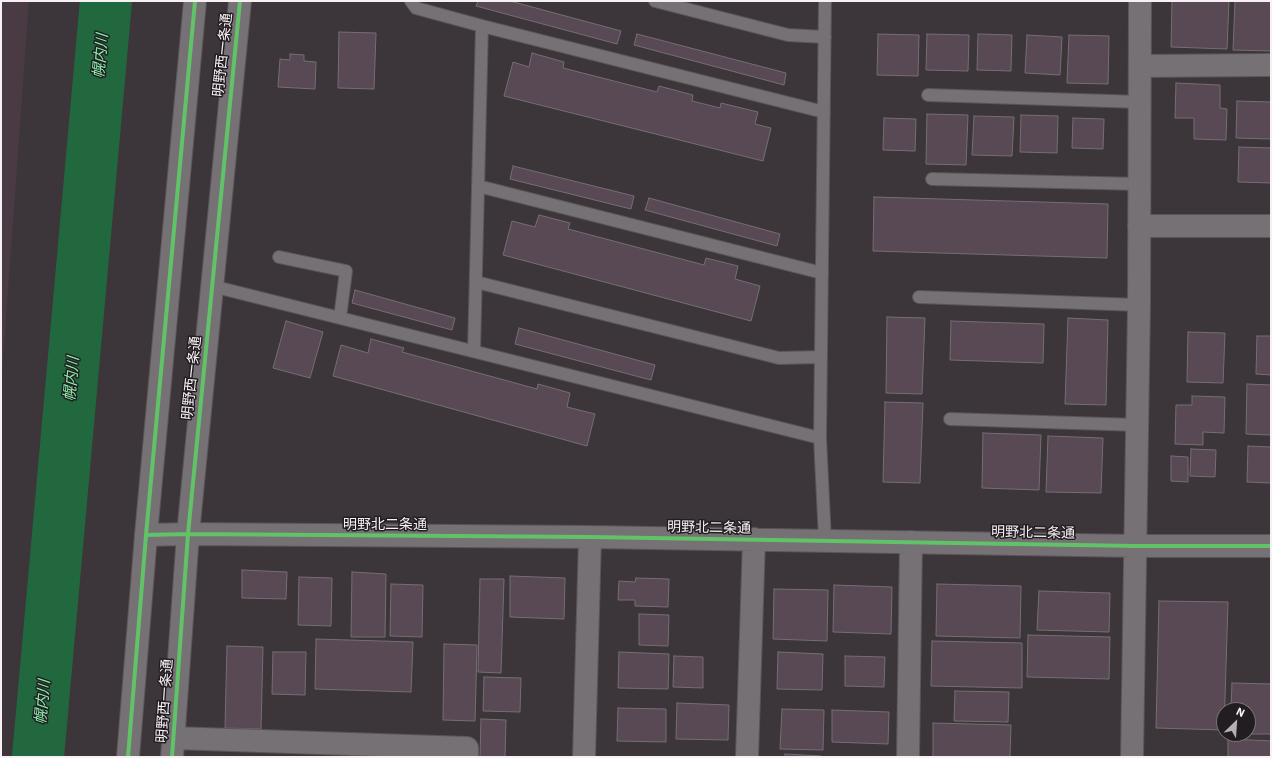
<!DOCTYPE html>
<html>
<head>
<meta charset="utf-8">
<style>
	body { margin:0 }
	#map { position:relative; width:1272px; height:758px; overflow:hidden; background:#3c363a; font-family:"IBM Plex Sans",sans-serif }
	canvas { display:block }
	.frame { position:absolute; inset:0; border:2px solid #f7f0f5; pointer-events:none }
	.north { position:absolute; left:1216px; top:702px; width:40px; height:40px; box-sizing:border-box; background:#221d21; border:1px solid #777176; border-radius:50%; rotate:25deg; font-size:11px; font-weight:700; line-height:16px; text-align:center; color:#f7f0f5 }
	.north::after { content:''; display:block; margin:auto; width:14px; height:18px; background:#b6afb4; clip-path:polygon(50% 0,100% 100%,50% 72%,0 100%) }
</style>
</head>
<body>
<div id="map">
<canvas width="1272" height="758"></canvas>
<div class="frame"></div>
<div class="north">N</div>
</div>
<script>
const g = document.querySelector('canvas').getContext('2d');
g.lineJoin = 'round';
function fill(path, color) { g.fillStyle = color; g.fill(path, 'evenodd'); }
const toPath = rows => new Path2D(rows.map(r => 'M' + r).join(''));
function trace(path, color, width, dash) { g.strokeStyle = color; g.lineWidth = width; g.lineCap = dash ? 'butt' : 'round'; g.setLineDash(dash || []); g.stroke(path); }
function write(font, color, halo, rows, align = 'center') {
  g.font = font + ' "IBM Plex Sans","Noto Sans JP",sans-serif'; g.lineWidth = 3; g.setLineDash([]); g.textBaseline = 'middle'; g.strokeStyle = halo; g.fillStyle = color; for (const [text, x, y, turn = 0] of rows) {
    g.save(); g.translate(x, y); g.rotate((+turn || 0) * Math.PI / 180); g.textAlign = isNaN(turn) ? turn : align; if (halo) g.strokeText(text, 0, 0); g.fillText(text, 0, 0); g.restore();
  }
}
const built = toPath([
	[1,1,29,1,1,388]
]);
const river = toPath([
	[38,757,106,1]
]);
const building = toPath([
	[478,1,510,1,621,31,617,44,476,6,478,1],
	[1172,1,1229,1,1227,49,1171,47,1172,1],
	[1235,1,1271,1,1271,51,1233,50,1235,1],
	[339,32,376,33,374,89,338,88,339,32],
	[637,34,786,73,784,85,634,45,637,34],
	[878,34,919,35,918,76,877,75,878,34],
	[927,34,969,35,968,71,926,70,927,34],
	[978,34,1012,35,1011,71,977,70,978,34],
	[1027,35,1062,37,1060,75,1025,73,1027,35],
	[1069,35,1109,36,1108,84,1067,83,1069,35],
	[532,53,564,62,563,68,657,92,659,86,693,95,692,101,720,108,721,103,758,112,755,124,771,128,763,161,504,96,513,62,529,67,532,53],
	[290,54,304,55,304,61,316,62,315,89,278,87,280,59,290,60,290,54],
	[1176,83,1220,85,1220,108,1227,109,1226,140,1194,139,1194,118,1175,118,1176,83],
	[1237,101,1271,102,1271,139,1236,138,1237,101],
	[927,114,968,115,966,165,926,164,927,114],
	[1021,115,1058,116,1057,153,1020,152,1021,115],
	[974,116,1014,117,1012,156,972,155,974,116],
	[884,118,916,119,915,151,883,150,884,118],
	[1073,118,1104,119,1103,149,1072,148,1073,118],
	[1239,147,1271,148,1271,183,1238,182,1239,147],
	[513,166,634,196,631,209,510,179,513,166],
	[874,197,1108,204,1107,258,873,251,874,197],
	[649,198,780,234,777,246,645,210,649,198],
	[539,215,570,223,568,229,704,265,706,258,738,266,735,279,760,286,751,321,503,255,512,221,535,227,539,215],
	[355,290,455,318,452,330,352,303,355,290],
	[887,317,925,318,922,394,886,393,887,317],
	[1068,318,1108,320,1106,405,1065,404,1068,318],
	[286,321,323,332,310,378,273,368,286,321],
	[951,321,1044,324,1043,363,950,360,951,321],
	[519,328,655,365,651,380,515,344,519,328],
	[1188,332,1225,333,1223,383,1187,382,1188,332],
	[1257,336,1271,336,1271,375,1256,374,1257,336],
	[371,339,404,348,402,352,537,389,538,384,570,393,567,407,595,414,587,446,333,376,341,345,368,353,371,339],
	[1247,384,1271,385,1271,435,1246,434,1247,384],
	[1192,396,1225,397,1224,433,1203,432,1203,445,1175,444,1176,405,1192,405,1192,396],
	[885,402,923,403,920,483,883,482,885,402],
	[983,433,1041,435,1039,490,982,488,983,433],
	[1048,436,1103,438,1101,493,1046,492,1048,436],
	[1248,446,1271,447,1271,483,1247,482,1248,446],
	[1191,449,1216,450,1215,477,1190,476,1191,449],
	[1171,456,1188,457,1188,482,1171,481,1171,456],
	[242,570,287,572,286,599,242,598,242,570],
	[352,572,386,574,385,637,351,637,352,572],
	[510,576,565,578,564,619,510,617,510,576],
	[299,577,332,578,331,626,298,625,299,577],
	[636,578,669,579,668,607,635,606,635,600,618,600,619,581,635,582,636,578],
	[480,579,504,579,501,673,478,672,480,579],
	[391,584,423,585,422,637,390,636,391,584],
	[937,584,1021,586,1020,638,936,636,937,584],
	[834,585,892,587,891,634,833,632,834,585],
	[774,589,828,590,827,641,773,639,774,589],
	[1039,591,1110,593,1109,632,1037,630,1039,591],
	[1159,601,1228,602,1224,730,1156,728,1159,601],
	[639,614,669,615,668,646,639,645,639,614],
	[1028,635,1110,637,1109,679,1027,677,1028,635],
	[316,639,413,642,411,692,315,689,316,639],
	[932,641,1022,643,1022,688,931,686,932,641],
	[444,644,477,645,475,721,443,720,444,644],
	[227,646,263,647,261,729,225,728,227,646],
	[273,652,306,652,305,695,272,694,273,652],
	[619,652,669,654,668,689,618,688,619,652],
	[778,652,823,654,822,690,777,689,778,652],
	[674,656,703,657,703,688,673,687,674,656],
	[845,656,885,657,884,687,845,686,845,656],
	[484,677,521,678,520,712,483,711,484,677],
	[1232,683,1271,684,1271,734,1248,734,1248,710,1231,710,1232,683],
	[955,691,1009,692,1008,722,954,721,955,691],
	[677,703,729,705,728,740,676,739,677,703],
	[618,708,666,709,666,742,617,741,618,708],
	[782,709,824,710,823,750,780,749,782,709],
	[832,710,889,712,888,744,832,742,832,710],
	[481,719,506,720,505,757,480,757,481,719],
	[933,723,1011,725,1010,757,933,757,933,723],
	[1228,739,1271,741,1271,757,1228,757,1228,739],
	[785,754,821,756,821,757,785,757,785,754]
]);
const service = toPath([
	[411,1,416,8,482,26,824,112],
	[655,1,788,35,825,37],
	[825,1,820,438,825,540],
	[928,95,1140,102],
	[932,179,1139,184],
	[478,186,822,273],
	[279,257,346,271,340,318],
	[476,282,779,358,821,357],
	[212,286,820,438],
	[919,297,1139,305],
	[474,351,482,26],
	[950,419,1137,425]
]);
const minor = toPath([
	[1140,66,1271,65],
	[1139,226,1271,226],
	[146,535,188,534,590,537,1136,546,1271,546],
	[173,738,467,748,467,757],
	[584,757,590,537],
	[747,757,754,539],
	[908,757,911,542],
	[1132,757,1139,305,1140,1]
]);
const tertiary = toPath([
	[128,757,146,535,195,1],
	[172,757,188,534,240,1]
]);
const cycleway = toPath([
	[146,535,188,534,590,537,1136,546,1271,546],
	[128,757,146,535,195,1],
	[172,757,188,534,240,1]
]);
const streetNames = [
	["明野西一条通",223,55,-84],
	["明野西一条通",192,378,-84],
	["明野北二条通",385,525],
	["明野北二条通",709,528,1],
	["明野北二条通",1033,533,1],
	["明野西一条通",165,701,-86]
];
const waterNames = [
	["幌内川",101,56,-85],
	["幌内川",72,379,-85],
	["幌内川",43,702,-85]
];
fill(built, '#493a44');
trace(river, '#22683f', 52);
fill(building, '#584954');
trace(building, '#746f73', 1);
trace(service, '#5a5558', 14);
trace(minor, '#5a5558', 24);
trace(tertiary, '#5a5558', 24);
trace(service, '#757174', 12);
trace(minor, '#757174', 22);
trace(tertiary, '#757174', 22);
trace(cycleway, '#61c268', 4);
write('14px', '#f7f0f5', '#221d21', streetNames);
write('italic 15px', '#8cf2ae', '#221d21', waterNames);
</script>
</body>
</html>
